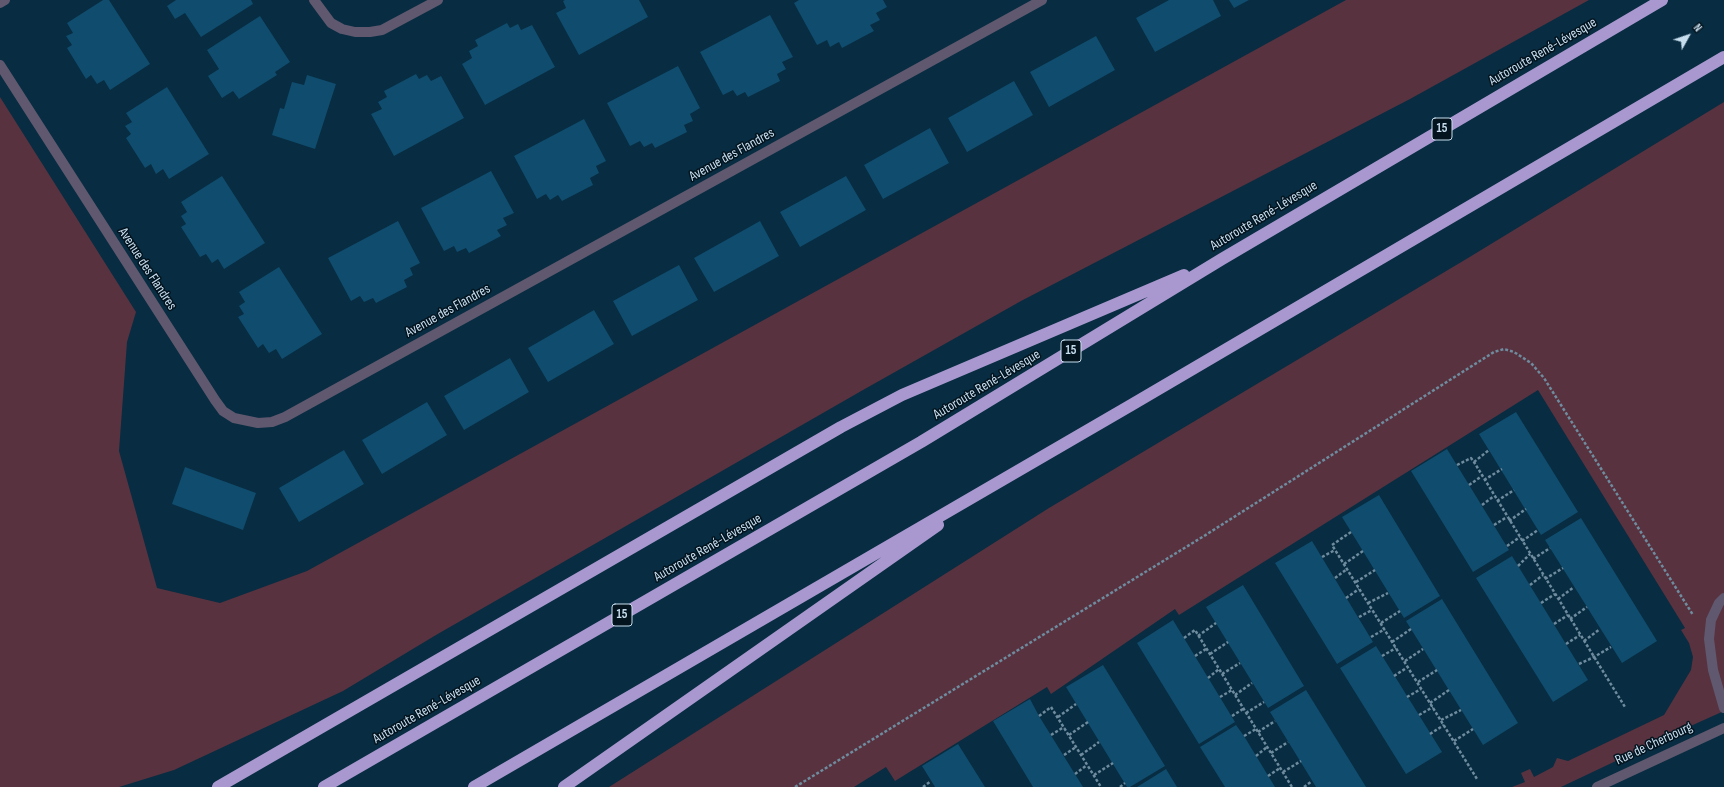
<!DOCTYPE html>
<html>
<head>
<meta charset="utf-8">
<style>
	body { margin:0 }
	#map { position:relative; width:1724px; height:787px; overflow:hidden; background:#082c41; font-family:"Sofia Sans Condensed",sans-serif }
	canvas { display:block }
	.north { position:absolute; left:1668px; top:16px; width:40px; height:40px; -webkit-text-stroke:3px #03141f; paint-order:stroke; rotate:50deg; font-size:11px; font-weight:700; line-height:16px; text-align:center; color:#c7deef }
	.north::after { content:''; display:block; margin:auto; width:14px; height:18px; background:#c7deef; clip-path:polygon(50% 0,100% 100%,50% 72%,0 100%) }
</style>
</head>
<body>
<div id="map">
<canvas width="1724" height="787"></canvas>
<div class="north">N</div>
</div>
<script>
const g = document.querySelector('canvas').getContext('2d');
g.lineJoin = 'round';
function fill(path, color) { g.fillStyle = color; g.fill(path, 'evenodd'); }
const toPath = rows => new Path2D(rows.map(r => 'M' + r).join(''));
function trace(path, color, width, dash) { g.strokeStyle = color; g.lineWidth = width; g.lineCap = dash ? 'butt' : 'round'; g.setLineDash(dash || []); g.stroke(path); }
function write(font, color, halo, rows, align = 'center') {
  g.font = font + ' "Sofia Sans Condensed",sans-serif'; g.lineWidth = 3; g.setLineDash([]); g.textBaseline = 'middle'; g.strokeStyle = halo; g.fillStyle = color; for (const [text, x, y, turn = 0] of rows) {
    g.save(); g.translate(x, y); g.rotate((+turn || 0) * Math.PI / 180); g.textAlign = isNaN(turn) ? turn : align; if (halo) g.strokeText(text, 0, 0); g.fillText(text, 0, 0); g.restore();
  }
}
const green = toPath([
	[1346,0,1589,0,1410,99,1021,301,863,390,436,635,343,691,174,770,119,787,0,787,0,97,136,312,127,342,119,451,157,588,220,603,307,571],
	[1724,102,1724,711,1675,733,1561,787,1512,787,1525,782,1521,773,1530,769,1534,777,1553,767,1557,758,1568,761,1664,715,1691,670,1693,657,1689,643,1681,630,1685,628,1538,390,1179,615,1175,609,1051,694,1047,687,895,781,886,767,854,787,609,787,1049,508,1468,258]
]);
const building = toPath([
	[103,0,109,0,150,64,110,90,104,80,97,84,91,75,86,79,67,48,72,45,66,36,73,33,67,23],
	[176,0,251,0,253,4,201,37,185,13,175,19,167,6],
	[565,0,639,0,648,17,579,55,556,13,566,8,563,1],
	[799,0,883,0,887,7,876,13,880,20,870,25,874,31,842,48,839,42,830,47,827,40,817,45,794,3],
	[1169,0,1213,0,1221,16,1155,52,1136,18],
	[1229,0,1249,0,1234,8],
	[770,15,793,57,782,62,786,69,777,74,780,81,748,97,745,92,737,96,733,90,723,95,700,52],
	[260,16,290,62,275,72,277,75,239,99,233,91,222,98,208,76,219,69,207,50],
	[507,23,510,28,518,24,521,30,532,25,555,67,485,105,462,64,472,58,469,51,478,46,475,40],
	[1096,36,1115,70,1049,107,1030,72],
	[678,66,700,108,690,114,693,121,684,125,687,132,655,148,652,143,644,147,640,141,630,146,607,103],
	[416,74,419,79,427,75,431,81,441,76,464,118,394,156,371,114,382,109,378,102,387,97,384,91],
	[307,75,336,84,315,149,272,135,280,108,284,109,292,82,304,85],
	[1014,81,1033,115,967,152,948,118],
	[167,87,209,154,169,179,163,169,156,174,151,164,145,168,126,138,131,134,125,126,132,122,126,113],
	[584,119,606,161,596,166,599,173,590,178,593,185,562,201,558,195,550,200,546,194,537,199,514,156],
	[930,128,949,163,883,199,864,165],
	[491,171,514,213,503,218,507,225,497,230,501,236,469,253,466,248,457,252,454,246,444,251,421,208],
	[222,176,265,243,224,269,218,259,212,263,206,254,200,257,181,227,186,224,181,216,187,212,181,202],
	[846,176,866,210,800,247,780,212],
	[398,221,420,263,410,268,413,275,404,280,407,287,376,303,373,298,364,302,360,296,351,301,328,258],
	[760,221,779,256,714,292,694,258],
	[679,265,698,300,632,336,613,301],
	[279,267,322,334,282,359,276,349,269,353,263,344,258,348,238,317,244,314,239,306,245,302,239,292],
	[594,310,614,344,548,382,528,348],
	[510,358,529,392,464,430,444,396],
	[427,402,447,435,382,474,362,440],
	[1516,412,1578,512,1541,535,1479,434],
	[1447,449,1509,550,1473,572,1411,471],
	[344,450,364,484,299,522,279,488],
	[185,467,256,493,243,530,172,504],
	[1379,495,1440,596,1404,618,1342,517],
	[1581,518,1657,641,1622,663,1545,540],
	[1312,541,1373,642,1337,664,1275,563],
	[1512,556,1588,680,1553,702,1476,578],
	[1243,585,1304,686,1268,708,1206,607],
	[1442,599,1518,723,1483,745,1406,621],
	[1173,620,1235,722,1199,744,1137,643],
	[1376,646,1442,752,1406,774,1340,668],
	[1103,665,1165,766,1130,787,1127,787,1066,687],
	[1306,690,1366,787,1316,787,1270,712],
	[1030,699,1039,716,1083,787,1033,787,993,721],
	[1236,725,1244,736,1275,787,1225,787,1200,747],
	[958,744,985,787,935,787,922,766],
	[1166,769,1177,787,1137,787]
]);
const path = toPath([
	[1474,462,1489,450],
	[1457,465,1471,458,1474,462,1625,707],
	[1484,480,1502,469],
	[1469,485,1482,476],
	[1497,501,1514,490],
	[1482,505,1494,496],
	[1509,521,1526,509],
	[1494,525,1507,517],
	[1351,532,1332,545,1477,779],
	[1522,541,1538,530],
	[1507,546,1520,537],
	[1322,557,1335,550],
	[1533,559,1550,548],
	[1344,564,1363,551],
	[1518,566,1530,554],
	[1335,578,1347,569],
	[1545,579,1563,568],
	[1356,582,1375,570],
	[1530,585,1543,575],
	[1346,598,1359,589],
	[1558,599,1574,587],
	[1368,603,1388,593],
	[1541,603,1555,594],
	[1359,617,1372,610],
	[1570,619,1587,607],
	[1381,623,1400,611],
	[1554,624,1568,615],
	[1198,636,1216,623],
	[1371,637,1385,629],
	[1184,638,1195,630,1292,787],
	[1584,641,1600,629],
	[1392,642,1411,629],
	[1566,644,1580,635],
	[1210,654,1228,642],
	[1195,656,1206,649],
	[1382,656,1396,648],
	[1405,661,1423,649],
	[1579,664,1594,657,1611,647],
	[1222,674,1240,663],
	[1394,676,1408,667],
	[1208,678,1219,669],
	[1418,682,1437,670],
	[1235,695,1252,683],
	[1220,697,1232,690],
	[1407,697,1421,689],
	[1430,703,1449,690],
	[1246,713,1264,702],
	[1419,715,1433,707],
	[1039,716,1051,707,1101,787],
	[1232,716,1243,709],
	[1058,717,1076,704],
	[1441,720,1461,710],
	[1258,732,1275,721],
	[1430,734,1444,725],
	[1051,735,1064,727],
	[1069,735,1088,722],
	[1244,736,1256,729],
	[1454,741,1473,729],
	[1271,753,1288,742],
	[1064,755,1076,747],
	[1081,755,1099,742],
	[1256,756,1267,747],
	[1283,772,1301,761],
	[1075,774,1087,765],
	[1094,775,1113,763],
	[1268,776,1280,768],
	[795,787,1204,536,1494,352,1504,349,1514,352,1531,363,1544,378,1693,615],
	[923,787,931,781],
	[1120,787,1125,783],
	[1304,787,1312,781]
]);
const lane = toPath([
	[1724,598,1719,603,1711,620,1709,639,1713,670,1724,708]
]);
const street = toPath([
	[314,0,331,23,342,29,355,32,370,32,382,30,438,0],
	[0,3,5,0],
	[0,65,215,400,223,411,234,418,258,423,272,422,285,417,1042,0],
	[1597,787,1724,728]
]);
const highway = toPath([
	[218,787,841,427,902,395,1184,275],
	[324,787,921,442,1222,259,1662,0],
	[474,787,1133,404,1724,57],
	[564,787,938,525]
]);
const shields = [
	[1442,129,20],
	[1071,351,20],
	[622,615,20]
];
const shieldNames = [
	["15",1442,129],
	["15",1071,351],
	["15",622,615]
];
const streetNames = [
	["Autoroute René-Lévesque",1543,52,-30],
	["Avenue des Flandres",732,155,-29],
	["Autoroute René-Lévesque",1264,216,-31],
	["Avenue des Flandres",147,269,57],
	["Avenue des Flandres",448,311,-29],
	["Autoroute René-Lévesque",987,385,-31],
	["Autoroute René-Lévesque",708,548,-30],
	["Autoroute René-Lévesque",427,710,-30],
	["Rue de Cherbourg",1654,744,-25]
];
fill(green, '#58323f');
fill(building, '#0f4c6d');
trace(path, '#6f8c9f', 2.5, [3, 2]);
trace(lane, '#5f586f', 10);
trace(street, '#5f586f', 10);
trace(highway, '#a998cf', 12);
for (const [x, y, w] of shields) { const box = new Path2D(); box.roundRect(x - w / 2, y - 11, w, 22, 3); g.fillStyle = '#03141f'; g.fill(box); trace(box, '#c7deef', 1); }
write('bold 13px', '#c7deef', null, shieldNames);
write('14px', '#c7deef', '#03141f', streetNames);
</script>
</body>
</html>
